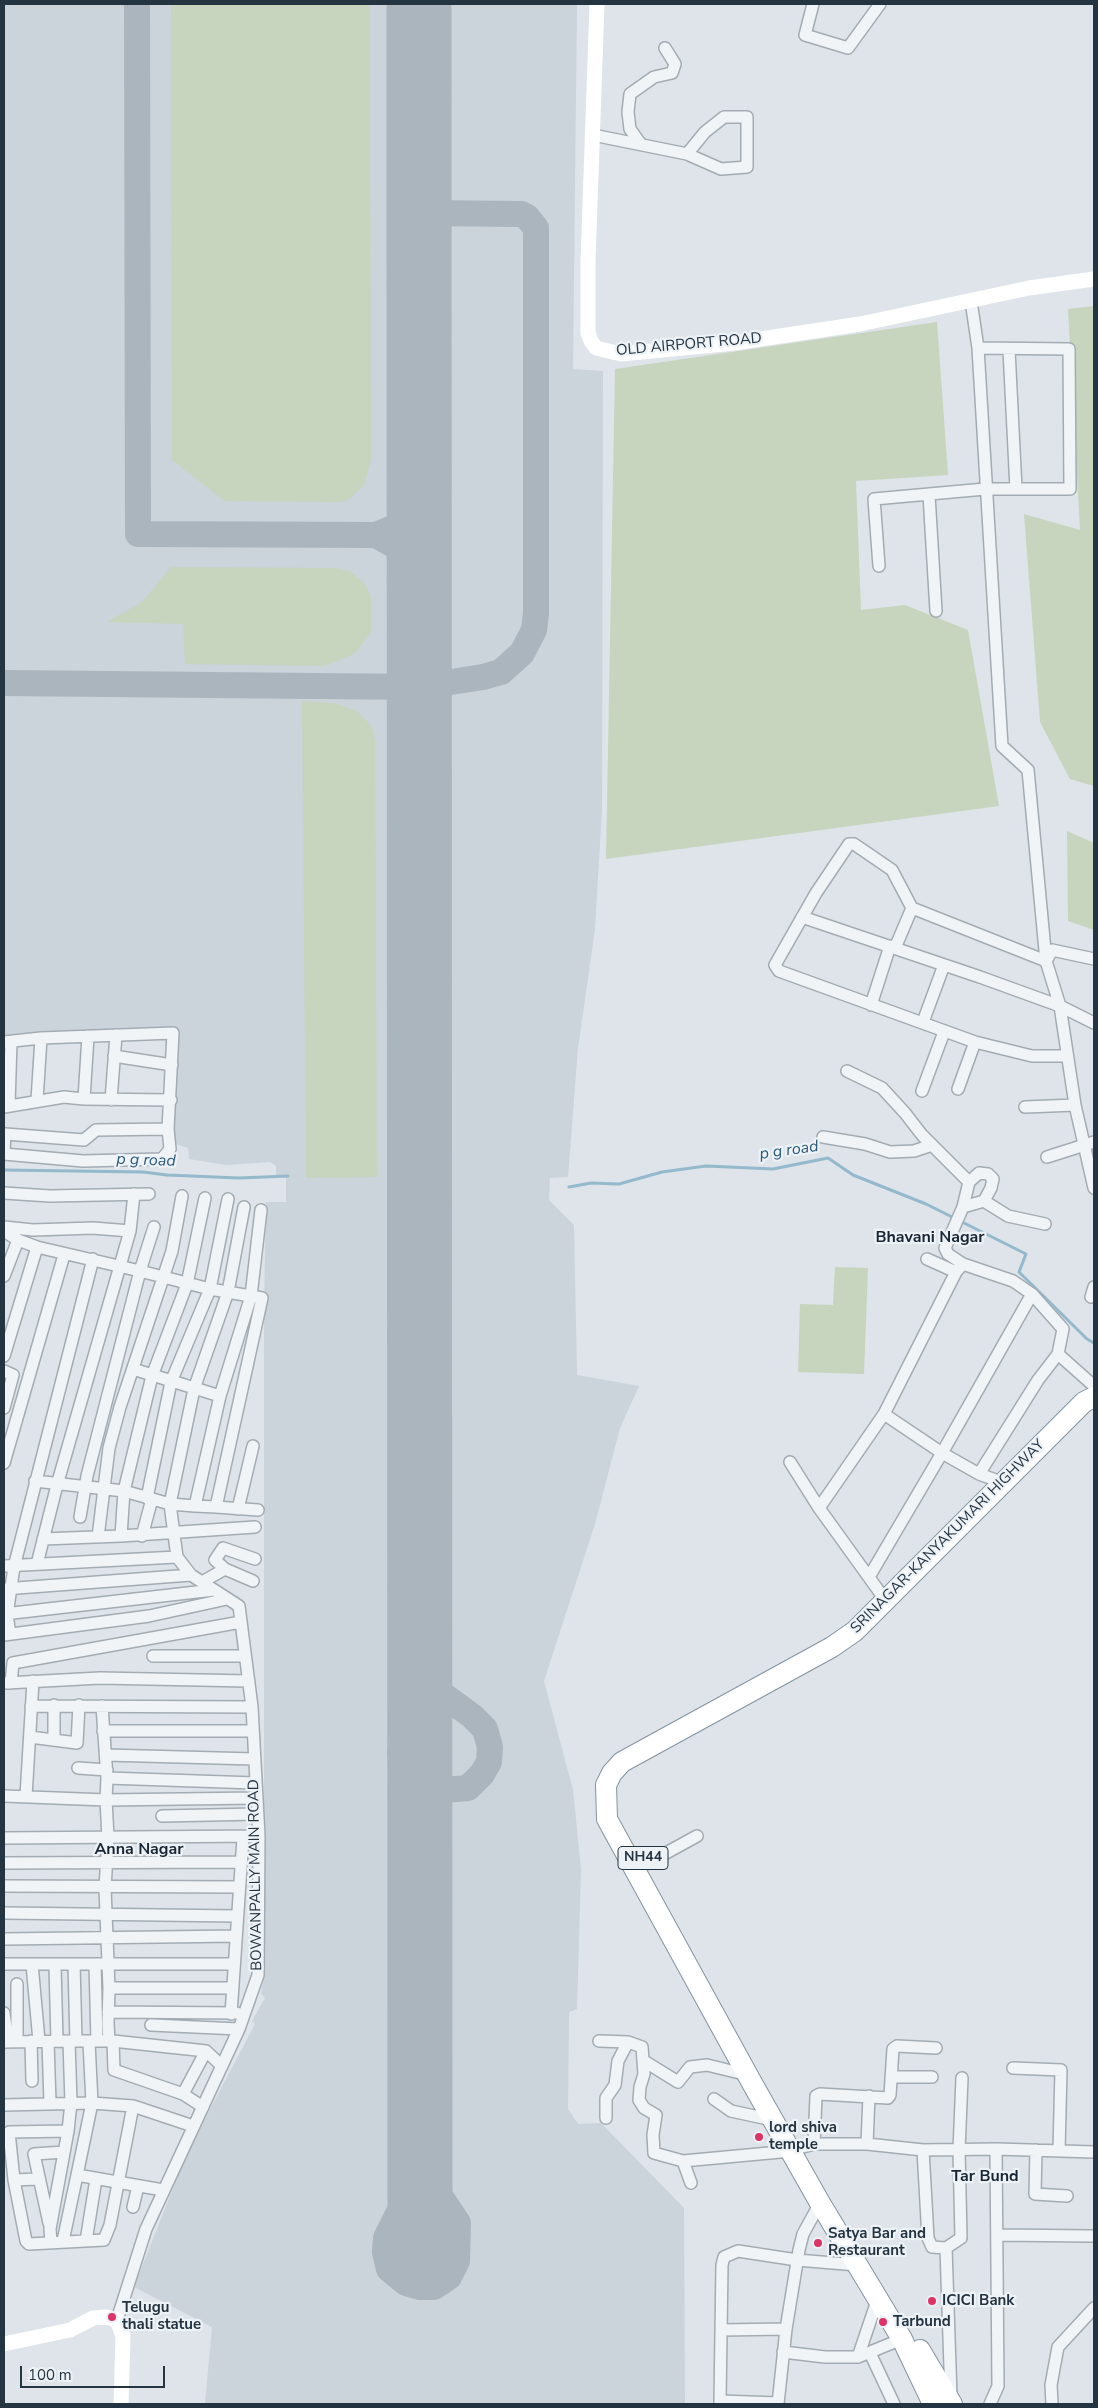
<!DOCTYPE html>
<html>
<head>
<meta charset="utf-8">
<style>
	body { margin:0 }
	#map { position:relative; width:1098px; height:2408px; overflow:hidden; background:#dee4e9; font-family:"Nunito Sans",sans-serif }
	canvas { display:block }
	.frame { position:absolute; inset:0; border:5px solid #253441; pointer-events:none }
	.scale { position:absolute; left:20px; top:2366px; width:145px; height:22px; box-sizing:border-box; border:2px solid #253441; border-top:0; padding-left:6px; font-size:15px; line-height:18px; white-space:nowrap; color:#253441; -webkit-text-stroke:4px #edf2f6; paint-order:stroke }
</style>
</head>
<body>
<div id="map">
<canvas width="1098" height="2408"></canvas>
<div class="frame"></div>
<div class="scale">100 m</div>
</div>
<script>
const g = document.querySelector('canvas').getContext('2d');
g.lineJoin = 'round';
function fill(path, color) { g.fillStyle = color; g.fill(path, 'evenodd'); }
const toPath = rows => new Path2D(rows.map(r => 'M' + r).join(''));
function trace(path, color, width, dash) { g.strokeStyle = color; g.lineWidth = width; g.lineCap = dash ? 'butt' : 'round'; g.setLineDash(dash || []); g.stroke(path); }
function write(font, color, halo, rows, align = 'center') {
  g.font = font + ' "Nunito Sans",sans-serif'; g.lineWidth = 4.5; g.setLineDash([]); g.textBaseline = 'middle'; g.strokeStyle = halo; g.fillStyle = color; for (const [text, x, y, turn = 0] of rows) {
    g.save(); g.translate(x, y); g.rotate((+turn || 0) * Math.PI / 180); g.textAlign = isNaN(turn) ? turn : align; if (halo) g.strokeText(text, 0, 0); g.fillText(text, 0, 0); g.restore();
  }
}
const built = toPath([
	[4,4,577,4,573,369,603,371,602,809,595,929,578,1048,568,1177,550,1178,549,1200,574,1225,577,1375,639,1386,620,1428,595,1524,544,1681,573,1790,581,1869,577,2009,569,2012,568,2109,578,2124,601,2123,684,2208,685,2404,205,2404,212,2327,134,2287,187,2153,255,2024,252,2021,265,1998,261,1993,264,1978,264,1310,266,1202,286,1202,286,1178,276,1176,276,1166,270,1162,226,1165,189,1159,188,1148,173,1143,176,1028,4,1038]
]);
const green = toPath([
	[171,4,370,4,371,460,364,485,348,500,339,502,225,501,172,460],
	[1094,306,1094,786,1070,779,1040,722,1024,514,1080,530,1068,309],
	[937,322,948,475,856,481,861,610,905,605,968,630,999,806,606,859,615,369],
	[171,567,335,568,350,571,365,584,371,597,371,632,357,651,347,657,324,666,185,664,183,624,107,622,142,602],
	[302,701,334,703,357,711,372,727,375,740,377,1177,306,1178],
	[1067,831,1094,843,1094,930,1068,921],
	[835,1267,868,1268,864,1374,798,1372,800,1304,833,1305]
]);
const stream = toPath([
	[4,1170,143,1172,167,1175,239,1178,288,1176],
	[569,1187,591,1183,619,1184,662,1172,706,1166,773,1169,828,1158,853,1175,926,1204,1026,1254,1019,1272,1087,1339,1094,1343]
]);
const taxiway = toPath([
	[137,4,138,534,376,535,395,527,412,512,418,491],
	[376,535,404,551,413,563,419,579],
	[4,683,419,687,483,677,501,672,522,653,534,630,536,613,536,228,527,217,521,214,419,213],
	[419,1645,400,1754,404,1768,419,1786,432,1791,468,1788,482,1774,489,1762,490,1747,485,1729,472,1716,439,1692,430,1682,419,1659],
	[420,2166,458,2223,457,2261,449,2277,434,2287,420,2287,406,2283,389,2269,385,2252,386,2238,406,2198,420,2177]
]);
const runway = toPath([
	[419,4,420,2259]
]);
const street = toPath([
	[813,4,805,35,848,48,880,4],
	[593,135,687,154,721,169,747,167,747,117,724,117,705,132,687,154],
	[640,143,630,129,628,112,630,94,654,77,672,73,675,64,665,48],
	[971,301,978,348,1002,746,1028,770,1046,961,1060,1006,1075,1105,1094,1188],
	[1009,350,1016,489],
	[929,495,936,611],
	[879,566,874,499,985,489,1070,489,1069,349,978,348],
	[912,908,892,870,854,844,849,844,816,893,775,965,779,971,975,1042,1032,1056,1067,1056],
	[802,917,980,977,1060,1006,1094,1023],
	[895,948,912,908,1046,961],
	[1046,961,1052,950,1094,959],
	[871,1005,890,946],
	[923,1022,944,965],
	[88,1036,84,1099,171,1100],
	[4,1042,41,1038,173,1033,168,1129,170,1149,162,1159,83,1161,4,1154],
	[114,1056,172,1065],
	[847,1071,882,1088,905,1113,922,1135,969,1182],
	[958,1089,975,1042],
	[922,1091,944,1032],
	[37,1100,41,1038],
	[111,1100,116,1035],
	[9,1105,11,1042],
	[4,1107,64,1097,84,1099],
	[1025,1107,1075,1105],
	[823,1137,865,1144,890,1152,914,1151,932,1145],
	[4,1151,5,1134,84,1140,96,1130,168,1129],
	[1047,1157,1094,1142],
	[4,1193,50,1196,149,1194],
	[205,1198,187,1284,152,1376,124,1491,121,1536,255,1527],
	[984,1201,991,1188,993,1179,988,1174,979,1173,969,1182,963,1207,945,1248,948,1254,963,1264,1013,1281,1032,1294,1063,1329,1058,1354,1094,1386],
	[963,1207,984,1201,1008,1216,1045,1224],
	[4,1227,33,1230,93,1228,130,1231],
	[4,1231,18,1240,37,1247,140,1271,154,1227],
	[927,1259,956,1272],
	[4,1276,18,1240],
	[1091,1297,1094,1287],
	[4,1356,37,1247],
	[133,1369,220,1396],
	[4,1371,13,1375,4,1408],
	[790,1462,819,1508,886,1601],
	[4,1463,64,1255],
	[979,1474,942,1453,1032,1294],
	[35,1481,124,1491,170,1504,195,1506,220,1396,251,1296,261,1210],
	[1004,1483,979,1474,1038,1380,1058,1354],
	[216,1507,258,1510],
	[819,1508,884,1414,956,1272,963,1264],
	[238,1509,253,1446],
	[80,1517,87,1476,140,1271,210,1289,262,1298,216,1507,195,1506],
	[142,1536,152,1499,147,1498,171,1382,210,1289,228,1199],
	[98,1537,109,1448,120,1407,172,1251,182,1196],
	[43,1539,121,1536],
	[37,1564,57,1485,130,1231,134,1194],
	[4,1566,177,1557],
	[869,1577,942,1453,884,1414],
	[253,1581,225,1569,215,1560,223,1548,255,1559],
	[202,1582,225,1569],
	[4,1589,191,1575],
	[4,1614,214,1590],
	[10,1634,7,1615,14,1567,93,1259],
	[4,1635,149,1616,227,1599],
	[153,1656,245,1656],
	[6,1683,100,1678,249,1681],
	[11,1683,13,1663,241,1622],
	[54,1705,54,1739],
	[31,1706,252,1707],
	[103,1731,253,1731],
	[30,1737,77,1743,79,1705],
	[106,1755,254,1759],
	[78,1768,107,1770],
	[107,1778,255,1783],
	[4,1796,106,1800,107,1778,102,1706],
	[26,1796,33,1681],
	[162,1816,257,1814],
	[4,1838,259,1836],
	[4,1863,240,1862],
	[646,1864,697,1836],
	[4,1886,238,1887],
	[4,1913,237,1916],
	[4,1939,236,1936],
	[4,1964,234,1964],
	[32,1964,39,2041],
	[95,1964,97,2041],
	[17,1984,17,2041],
	[109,1988,233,1988],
	[108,2012,237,2013],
	[4,2013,8,2041],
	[231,2014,243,1838],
	[151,2025,239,2029],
	[31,2041,32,2081],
	[69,2041,113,2041,206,2051,222,2066],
	[70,2041,76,2041,74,1964],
	[599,2041,628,2042],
	[4,2042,69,2041,71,2103,68,2131,50,2229,51,2242],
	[89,2042,92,2103,77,2175,163,2190],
	[206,2051,183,2094,114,2070,113,2041,109,2041,108,2023,109,1988,105,1888,108,1838,106,1800,256,1798],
	[644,2061,678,2082,690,2067,707,2065,748,2075],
	[1013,2068,1061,2070,1059,2151],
	[891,2077,932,2077],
	[183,2094,203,2107],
	[714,2099,731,2111,773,2120],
	[50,2103,48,2042,57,2041,55,1966],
	[4,2105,92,2103,133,2106,193,2126],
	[606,2118,606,2098,615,2085,618,2061,628,2042,642,2047,644,2074,640,2087,639,2100,644,2108,656,2115,653,2135,654,2153,683,2161],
	[68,2131,9,2132,14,2180,26,2241,29,2244,104,2240,110,2225,133,2106],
	[814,2144,816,2096,820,2094,888,2098,890,2095,893,2049,897,2046,936,2048],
	[867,2144,869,2096],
	[803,2147,814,2144,867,2144,923,2150,996,2149,1094,2152],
	[923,2150,928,2238,932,2247,946,2248,951,2397],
	[1036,2150,1035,2194,1067,2196],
	[14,2180,38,2179],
	[691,2183,683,2161,791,2151],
	[133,2207,138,2186],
	[49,2223,34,2154,64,2152],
	[997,2235,1093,2236],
	[63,2241,77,2175],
	[86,2241,96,2179],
	[946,2248,961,2238,959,2150,962,2078],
	[117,2320,146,2229,239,2029,258,1975,259,1836,252,1707,239,1606,191,1575,177,1557,170,1504,194,1389,228,1292,244,1207],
	[721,2330,786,2329],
	[783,2352,825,2357,858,2357,902,2339],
	[870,2353,894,2404],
	[858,2357,878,2298],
	[720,2401,722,2265,724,2257,738,2251,797,2260,857,2265],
	[720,2404,720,2401,778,2403],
	[778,2404,786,2329,799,2250,803,2234,820,2203],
	[990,2404,998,2386,996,2149],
	[1052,2404,1051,2385,1058,2347,1094,2308]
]);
const secondary = toPath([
	[597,4,588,261,588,333,591,341,596,348,621,354,734,343,860,324,1029,288,1094,279],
	[4,2344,70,2330,93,2318,106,2317,117,2320,123,2336,121,2404]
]);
const highway = toPath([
	[920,2350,952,2404],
	[933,2404,902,2339,820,2203,752,2083,607,1819,606,1785,612,1773,622,1762,832,1647,855,1631,1084,1402,1094,1397]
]);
const markers = [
	[759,2137,5,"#dd3468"],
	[818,2243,5,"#dd3468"],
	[932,2301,5,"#dd3468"],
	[112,2317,5,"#dd3468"],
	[883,2322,5,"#dd3468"]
];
const shields = [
	[643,1858,50]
];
const shieldNames = [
	["NH44",643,1858]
];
const streetNames = [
	["OLD AIRPORT ROAD",689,345,-5],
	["SRINAGAR-KANYAKUMARI HIGHWAY",948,1537,-45],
	["BOWANPALLY MAIN ROAD",256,1875,-91]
];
const poiNames = [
	["lord shiva",769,2128],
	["temple",769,2145],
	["Satya Bar and",828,2234],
	["Restaurant",828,2251],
	["ICICI Bank",942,2301],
	["Telugu",122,2308],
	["thali statue",122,2325],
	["Tarbund",893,2322]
];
const waterNames = [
	["p g road",789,1151,-8],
	["p g road",146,1161,2]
];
const neighbourhoodNames = [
	["Bhavani Nagar",930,1238],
	["Anna Nagar",139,1850],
	["Tar Bund",985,2177]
];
fill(built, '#cbd3db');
fill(green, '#c7d4be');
trace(stream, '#94b9cd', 3);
trace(taxiway, '#aab5be', 26);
trace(runway, '#aab5be', 65);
trace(street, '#a3acb3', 14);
trace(highway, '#8394a1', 22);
trace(street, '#f1f4f7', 11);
trace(secondary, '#fff', 15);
trace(highway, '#fff', 20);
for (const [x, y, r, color] of markers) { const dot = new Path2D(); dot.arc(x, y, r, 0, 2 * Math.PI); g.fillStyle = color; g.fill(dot); trace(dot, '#edf2f6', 2); }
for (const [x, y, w] of shields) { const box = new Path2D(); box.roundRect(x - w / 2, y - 11.5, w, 23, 4); g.fillStyle = '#edf2f6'; g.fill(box); trace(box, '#253441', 1); }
write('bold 14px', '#253441', null, shieldNames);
write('15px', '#253441', '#edf2f6', streetNames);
write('bold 15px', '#253441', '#edf2f6', poiNames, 'left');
write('italic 16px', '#2b5a7a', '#edf2f6', waterNames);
write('bold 16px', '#182532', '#edf2f6', neighbourhoodNames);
</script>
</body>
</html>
